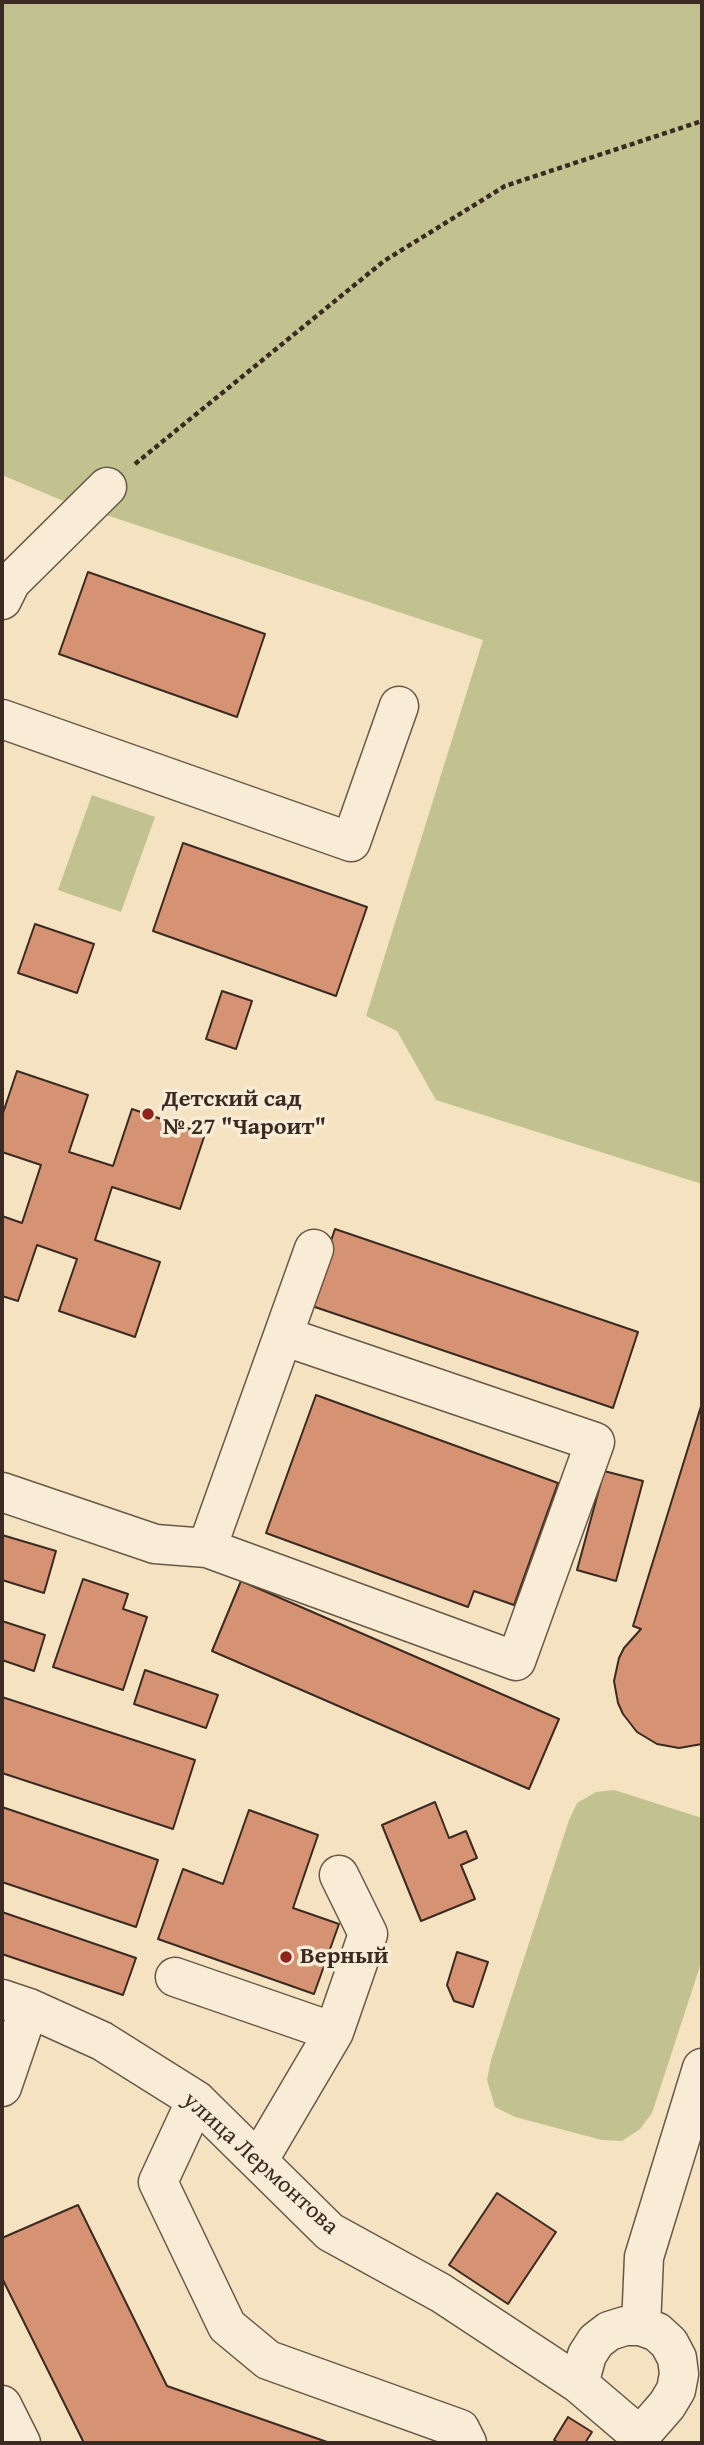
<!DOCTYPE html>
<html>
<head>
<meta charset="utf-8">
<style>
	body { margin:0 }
	#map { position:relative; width:704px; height:2445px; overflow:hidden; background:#f4e2c1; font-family:"Gentium Book Plus",serif }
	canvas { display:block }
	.frame { position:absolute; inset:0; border:4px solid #3a2a21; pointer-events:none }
</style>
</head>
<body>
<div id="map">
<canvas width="704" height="2445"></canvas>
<div class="frame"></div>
</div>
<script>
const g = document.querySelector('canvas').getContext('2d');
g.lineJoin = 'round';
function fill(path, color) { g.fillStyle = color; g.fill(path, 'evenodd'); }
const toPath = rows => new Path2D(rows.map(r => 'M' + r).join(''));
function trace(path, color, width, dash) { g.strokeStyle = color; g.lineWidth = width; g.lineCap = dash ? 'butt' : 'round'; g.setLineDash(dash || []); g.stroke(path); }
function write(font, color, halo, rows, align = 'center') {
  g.font = font + ' "Gentium Book Plus",serif'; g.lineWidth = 7; g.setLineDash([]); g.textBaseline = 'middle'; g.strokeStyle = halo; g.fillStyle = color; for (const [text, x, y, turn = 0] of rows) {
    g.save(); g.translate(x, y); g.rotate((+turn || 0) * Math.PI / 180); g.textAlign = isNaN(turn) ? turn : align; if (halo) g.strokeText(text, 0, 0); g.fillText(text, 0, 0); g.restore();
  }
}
const green = toPath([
	[2,2,702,2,702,1184,436,1100,397,1031,366,1016,483,640,61,500,2,475],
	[92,795,155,817,121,912,58,890],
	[614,1790,702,1818,702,1960,652,2113,640,2129,622,2141,602,2140,515,2117,495,2107,487,2080,491,2060,569,1820,577,1803,596,1792]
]);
const building = toPath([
	[88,572,265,634,237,717,59,654,88,572],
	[183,843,367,907,336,996,153,931,183,843],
	[35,924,94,944,77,993,18,973,35,924],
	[222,991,252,1001,236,1049,206,1039,222,991],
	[17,1071,88,1095,69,1152,113,1166,132,1109,205,1134,180,1209,112,1187,95,1240,160,1262,135,1337,59,1311,77,1259,37,1245,18,1301,2,1296,2,1216,22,1223,41,1165,2,1152,2,1116,17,1071],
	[335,1229,638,1332,613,1408,309,1305,335,1229],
	[316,1395,558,1483,514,1605,474,1591,468,1607,266,1533,316,1395],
	[702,1403,702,1744,679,1748,657,1744,637,1732,623,1714,618,1703,614,1681,619,1658,624,1648,641,1629,633,1626,702,1403],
	[604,1471,643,1481,616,1581,577,1570,604,1471],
	[2,1535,56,1551,44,1593,2,1580,2,1535],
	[83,1579,128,1594,123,1609,147,1617,123,1690,53,1667,83,1579],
	[241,1581,559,1719,529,1789,212,1651,241,1581],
	[2,1621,45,1635,34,1671,2,1660,2,1621],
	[145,1670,218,1695,206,1728,134,1704,145,1670],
	[2,1697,195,1760,173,1829,2,1773,2,1697],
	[435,1802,449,1838,466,1831,477,1858,461,1865,475,1899,421,1921,382,1825,435,1802],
	[2,1807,158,1860,136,1927,2,1882,2,1807],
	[249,1810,318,1835,293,1908,339,1924,314,1994,158,1939,183,1869,223,1884,249,1810],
	[2,1912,136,1958,123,1995,2,1954,2,1912],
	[457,1952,488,1962,473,2007,454,2001,447,1985,457,1952],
	[497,2193,556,2232,508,2304,449,2265,497,2193],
	[78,2205,167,2386,330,2443,84,2443,2,2278,2,2238,78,2205],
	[568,2417,592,2432,585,2443,559,2443,554,2440,568,2417]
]);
const path = toPath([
	[135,464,384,261,505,186,702,121]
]);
const minor = toPath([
	[2,600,11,582,107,487],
	[2,719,351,842,399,706],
	[2,1492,155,1544,207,1548,314,1249],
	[207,1548,516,1661,595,1442,283,1336],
	[175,1977,334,2032],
	[2,1999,29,2008,102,2041,196,2100,330,2232,441,2293,579,2384,640,2436,642,2443],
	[2,2087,29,2008],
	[196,2100,158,2182,227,2326,268,2360,460,2429,467,2443],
	[258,2161,334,2032,368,1934,339,1875],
	[641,2326,644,2257,702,2068],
	[579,2384,587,2355,596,2341,609,2331,625,2326,641,2326,657,2332,669,2343,677,2358,679,2374,676,2390,667,2405,640,2436],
	[2,2405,21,2443]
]);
const markers = [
	[148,1114,7,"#8f2418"],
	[286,1957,7,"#8f2418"]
];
const poiNames = [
	["Детский сад",162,1100],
	["№ 27 \"Чароит\"",162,1128],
	["Верный",300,1957]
];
const streetNames = [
	["улица Лермонтова",260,2164,42]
];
fill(green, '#c1c28f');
fill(building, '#d69374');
trace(building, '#3a2a21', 2);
trace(minor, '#685849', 41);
trace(path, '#3a2a21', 4.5, [5, 3.5]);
trace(minor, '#f8ecd7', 38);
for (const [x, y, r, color] of markers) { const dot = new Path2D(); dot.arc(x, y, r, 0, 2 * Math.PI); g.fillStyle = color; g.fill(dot); trace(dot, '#f8ecd7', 2.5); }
write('bold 24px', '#3a2a21', '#f8ecd7', poiNames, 'left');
write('24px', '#3a2a21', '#f8ecd7', streetNames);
</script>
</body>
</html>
